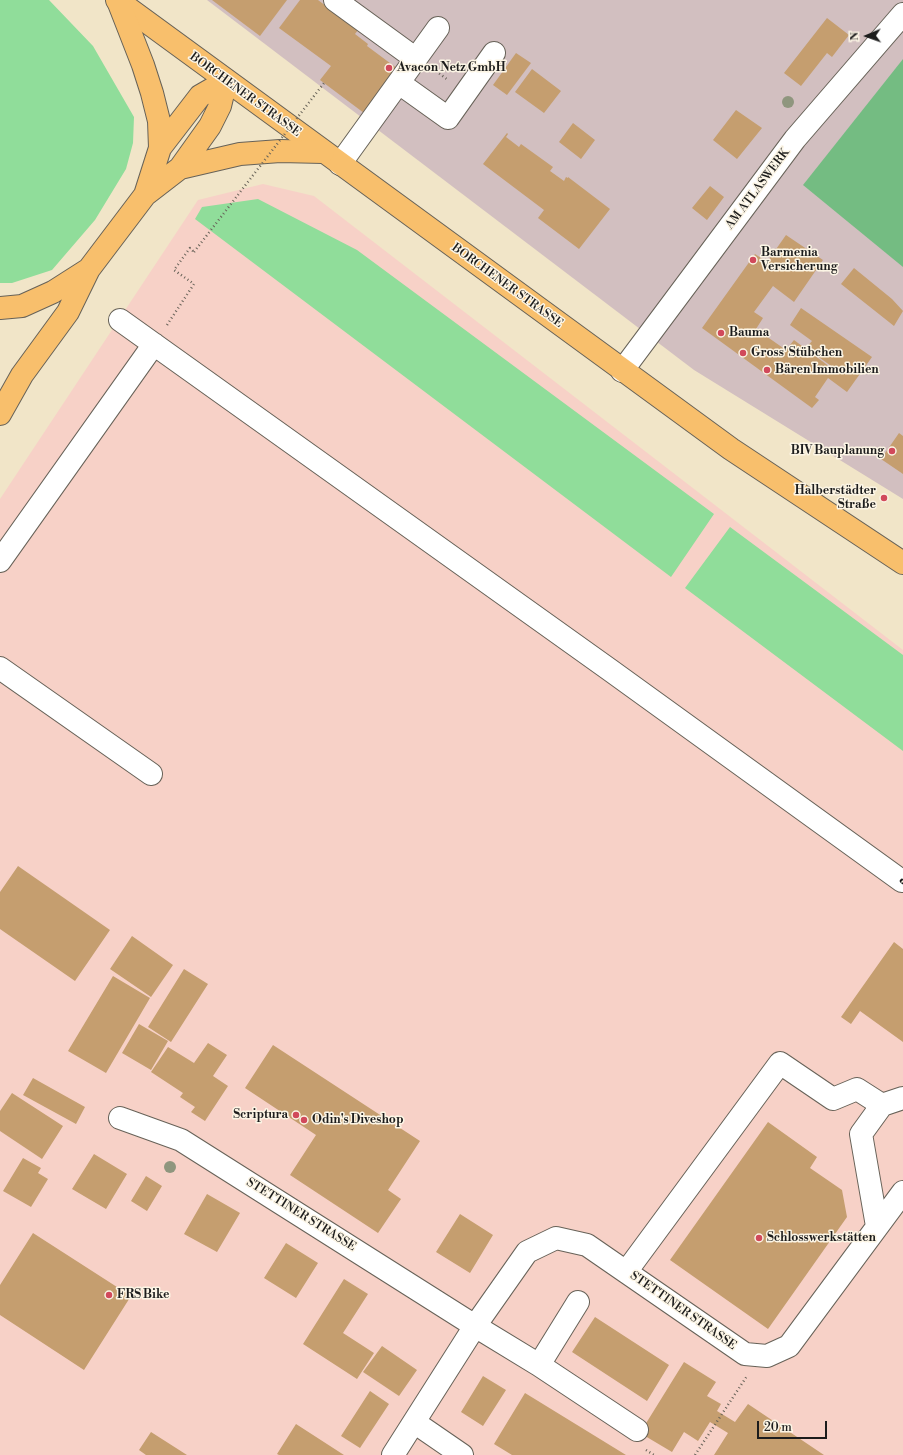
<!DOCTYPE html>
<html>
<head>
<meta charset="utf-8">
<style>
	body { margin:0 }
	#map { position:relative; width:903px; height:1455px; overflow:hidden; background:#f1e5c8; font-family:"Libre Bodoni",serif }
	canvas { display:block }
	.north { position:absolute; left:847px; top:16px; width:40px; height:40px; -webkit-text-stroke:3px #fcf5e5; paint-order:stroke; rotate:268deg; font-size:11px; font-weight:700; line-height:16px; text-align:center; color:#1c1c1c }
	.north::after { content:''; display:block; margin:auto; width:14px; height:18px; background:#1c1c1c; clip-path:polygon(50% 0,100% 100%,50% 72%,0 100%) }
	.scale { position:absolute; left:757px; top:1421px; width:70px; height:18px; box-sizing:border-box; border:2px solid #1c1c1c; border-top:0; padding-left:5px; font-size:12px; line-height:14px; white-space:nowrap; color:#1c1c1c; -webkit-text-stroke:3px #fcf5e5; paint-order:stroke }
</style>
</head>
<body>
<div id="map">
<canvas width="903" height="1455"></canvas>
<div class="north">N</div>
<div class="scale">20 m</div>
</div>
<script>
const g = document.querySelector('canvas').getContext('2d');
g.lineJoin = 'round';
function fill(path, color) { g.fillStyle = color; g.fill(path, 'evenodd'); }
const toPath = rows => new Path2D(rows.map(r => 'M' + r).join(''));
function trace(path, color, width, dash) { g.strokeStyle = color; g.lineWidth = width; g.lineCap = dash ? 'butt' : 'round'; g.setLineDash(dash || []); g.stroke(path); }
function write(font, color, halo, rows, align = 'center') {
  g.font = font + ' "Libre Bodoni",serif'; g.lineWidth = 3; g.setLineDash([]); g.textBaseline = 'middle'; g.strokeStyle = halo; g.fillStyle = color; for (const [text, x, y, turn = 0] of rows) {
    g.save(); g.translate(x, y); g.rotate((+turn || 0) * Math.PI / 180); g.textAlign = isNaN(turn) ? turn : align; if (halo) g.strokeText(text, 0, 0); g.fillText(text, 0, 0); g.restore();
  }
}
const built = toPath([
	[263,184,314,196,903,650,903,1455,0,1455,0,499,198,200]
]);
const industrial = toPath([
	[207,0,903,0,903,499,694,370]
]);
const green = toPath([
	[0,0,49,0,93,46,134,117,133,143,126,169,95,220,52,270,12,283,0,283],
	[258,199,357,250,714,514,671,577,195,219,202,207],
	[730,527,903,655,903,751,685,588]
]);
const forest = toPath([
	[903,59,903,267,803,185]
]);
const building = toPath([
	[212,0,287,0,260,36],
	[300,0,318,0,358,30,355,34,368,44,367,46,398,69,364,113,320,80,331,66,279,28],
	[827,18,849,35,832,57,827,53,801,86,784,73],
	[516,53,531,63,507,95,493,85],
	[532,69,561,91,544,113,515,92],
	[736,110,762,128,737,159,713,140],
	[573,123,595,140,581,159,559,142],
	[507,133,508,134,506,137,519,147,521,144,553,167,550,171,564,181,566,177,568,178,568,177,610,209,579,249,538,218,544,210,483,164],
	[710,186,724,197,707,220,692,208],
	[786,235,823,260,794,302,773,286,754,312,763,318,756,329,786,350,794,340,834,370,834,368,806,348,812,341,790,325,801,308,872,357,847,392,828,378,815,397,819,400,812,408,702,328,755,254,767,262],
	[854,268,892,299,903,311,894,326,841,284],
	[899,433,903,436,903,474,881,459],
	[18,866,110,930,75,981,0,929,0,892],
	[132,936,173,965,151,997,110,969],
	[894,942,903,949,903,1042,860,1011,851,1024,841,1017],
	[184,969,208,984,171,1042,148,1027],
	[113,976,150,998,106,1073,68,1051],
	[139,1024,168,1041,151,1070,122,1053],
	[208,1043,227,1055,213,1076,228,1086,205,1121,191,1112,195,1107,180,1097,183,1093,151,1072,168,1047,194,1063],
	[273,1045,420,1141,388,1190,401,1199,378,1233,290,1175,316,1135,245,1088],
	[33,1078,85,1107,76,1124,23,1095],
	[12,1093,63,1126,42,1159,0,1131,0,1111],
	[768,1122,817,1157,810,1168,842,1190,847,1217,768,1329,670,1260],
	[94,1154,127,1174,106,1209,72,1189],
	[23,1158,41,1168,38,1173,48,1179,31,1207,3,1191],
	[146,1176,162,1186,147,1211,131,1201],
	[207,1194,240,1213,217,1252,184,1234],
	[460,1214,493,1235,470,1273,436,1252],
	[33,1233,131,1296,84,1370,0,1315,0,1285],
	[286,1243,318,1263,296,1298,264,1278],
	[344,1279,368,1294,343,1333,374,1353,357,1379,303,1344],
	[595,1317,669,1365,647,1401,572,1352],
	[382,1346,417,1370,399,1396,363,1372],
	[684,1362,716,1382,707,1396,721,1404,717,1411,735,1422,748,1404,824,1455,714,1455,728,1433,710,1422,698,1441,684,1432,672,1452,640,1433],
	[483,1376,506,1390,483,1426,461,1412],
	[370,1391,389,1404,360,1448,341,1436],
	[525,1393,626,1455,512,1455,494,1444],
	[296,1424,344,1455,279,1455,277,1454],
	[151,1432,187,1455,146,1455,139,1450]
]);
const path = toPath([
	[436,71,448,80],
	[167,325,194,284,174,270,190,248,194,252],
	[646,1450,654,1455],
	[695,1455,747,1376]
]);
const minor = toPath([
	[335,0,416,59],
	[399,83,448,118,494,53],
	[340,164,438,28],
	[120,320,610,670,902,881],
	[622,371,795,139,903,14],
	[0,561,154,344],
	[0,668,151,774],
	[120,1118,181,1140,475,1326,539,1365,637,1430],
	[877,1226,861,1134,882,1105,903,1098],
	[626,1272,780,1063,833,1099,857,1089,882,1105],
	[539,1365,578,1302],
	[414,1422,462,1455],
	[393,1455,475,1326,527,1252,556,1238,587,1245,745,1354,767,1356,789,1346,903,1192]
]);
const major = toPath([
	[117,0,731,449,903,563]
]);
const highway = toPath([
	[118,1,143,65,152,93,159,121,160,148],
	[180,168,240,154,280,151,323,152],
	[145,195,160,148,200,96,226,81],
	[0,308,22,306,53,292,89,269],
	[0,414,22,375,68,312,89,269,145,195,180,168,210,126,220,106,226,81]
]);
const rail = toPath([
	[902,881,903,882]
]);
const pathBridge = toPath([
	[194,252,324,83]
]);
const trees = [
	[788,102],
	[170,1167]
];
const markers = [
	[389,68,4,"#d1495b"],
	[753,260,4,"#d1495b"],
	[721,333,4,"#d1495b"],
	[743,353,4,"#d1495b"],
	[767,370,4,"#d1495b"],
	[892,451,4,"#d1495b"],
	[884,498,4,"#d1495b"],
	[296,1115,4,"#d1495b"],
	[304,1120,4,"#d1495b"],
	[759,1238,4,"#d1495b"],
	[109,1295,4,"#d1495b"]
];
const poiNames = [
	["Avacon Netz GmbH",397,68],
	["Barmenia",761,253],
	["Versicherung",761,267],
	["Bauma",729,333],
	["Gross' Stübchen",751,353],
	["Bären Immobilien",775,370],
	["BIV Bauplanung",884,451,"right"],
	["Halberstädter",876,491,"right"],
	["Straße",876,505,"right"],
	["Scriptura",288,1115,"right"],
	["Odin's Diveshop",312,1120],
	["Schlosswerkstätten",767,1238],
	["FRS Bike",117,1295]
];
const streetNames = [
	["BORCHENER STRASSE",245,95,36],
	["AM ATLASWERK",758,189,-53],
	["BORCHENER STRASSE",507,286,36],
	["STETTINER STRASSE",301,1215,32],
	["STETTINER STRASSE",683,1311,35]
];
fill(built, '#f7d1c7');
fill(industrial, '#d2bfc0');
fill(green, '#90dd9a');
fill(forest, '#74bc82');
fill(building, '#c59e6f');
trace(minor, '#676258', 24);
trace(major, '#676258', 24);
trace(highway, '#676258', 24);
trace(path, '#676258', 2.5, [1, 3]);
trace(minor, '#fff', 22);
trace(major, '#f8bf6c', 22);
trace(highway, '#f8bf6c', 22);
trace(rail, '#1c1c1c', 4.5);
trace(rail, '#fcf5e5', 3, [9]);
trace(pathBridge, '#676258', 2.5, [1, 3]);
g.fillStyle = '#8f967e';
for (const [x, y] of trees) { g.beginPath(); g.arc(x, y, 6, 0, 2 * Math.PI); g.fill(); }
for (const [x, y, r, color] of markers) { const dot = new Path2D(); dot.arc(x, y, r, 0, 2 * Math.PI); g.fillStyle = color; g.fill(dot); trace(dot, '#fcf5e5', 1.5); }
write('bold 12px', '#1c1c1c', '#fcf5e5', poiNames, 'left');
write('12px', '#1c1c1c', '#fcf5e5', streetNames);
</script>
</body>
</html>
